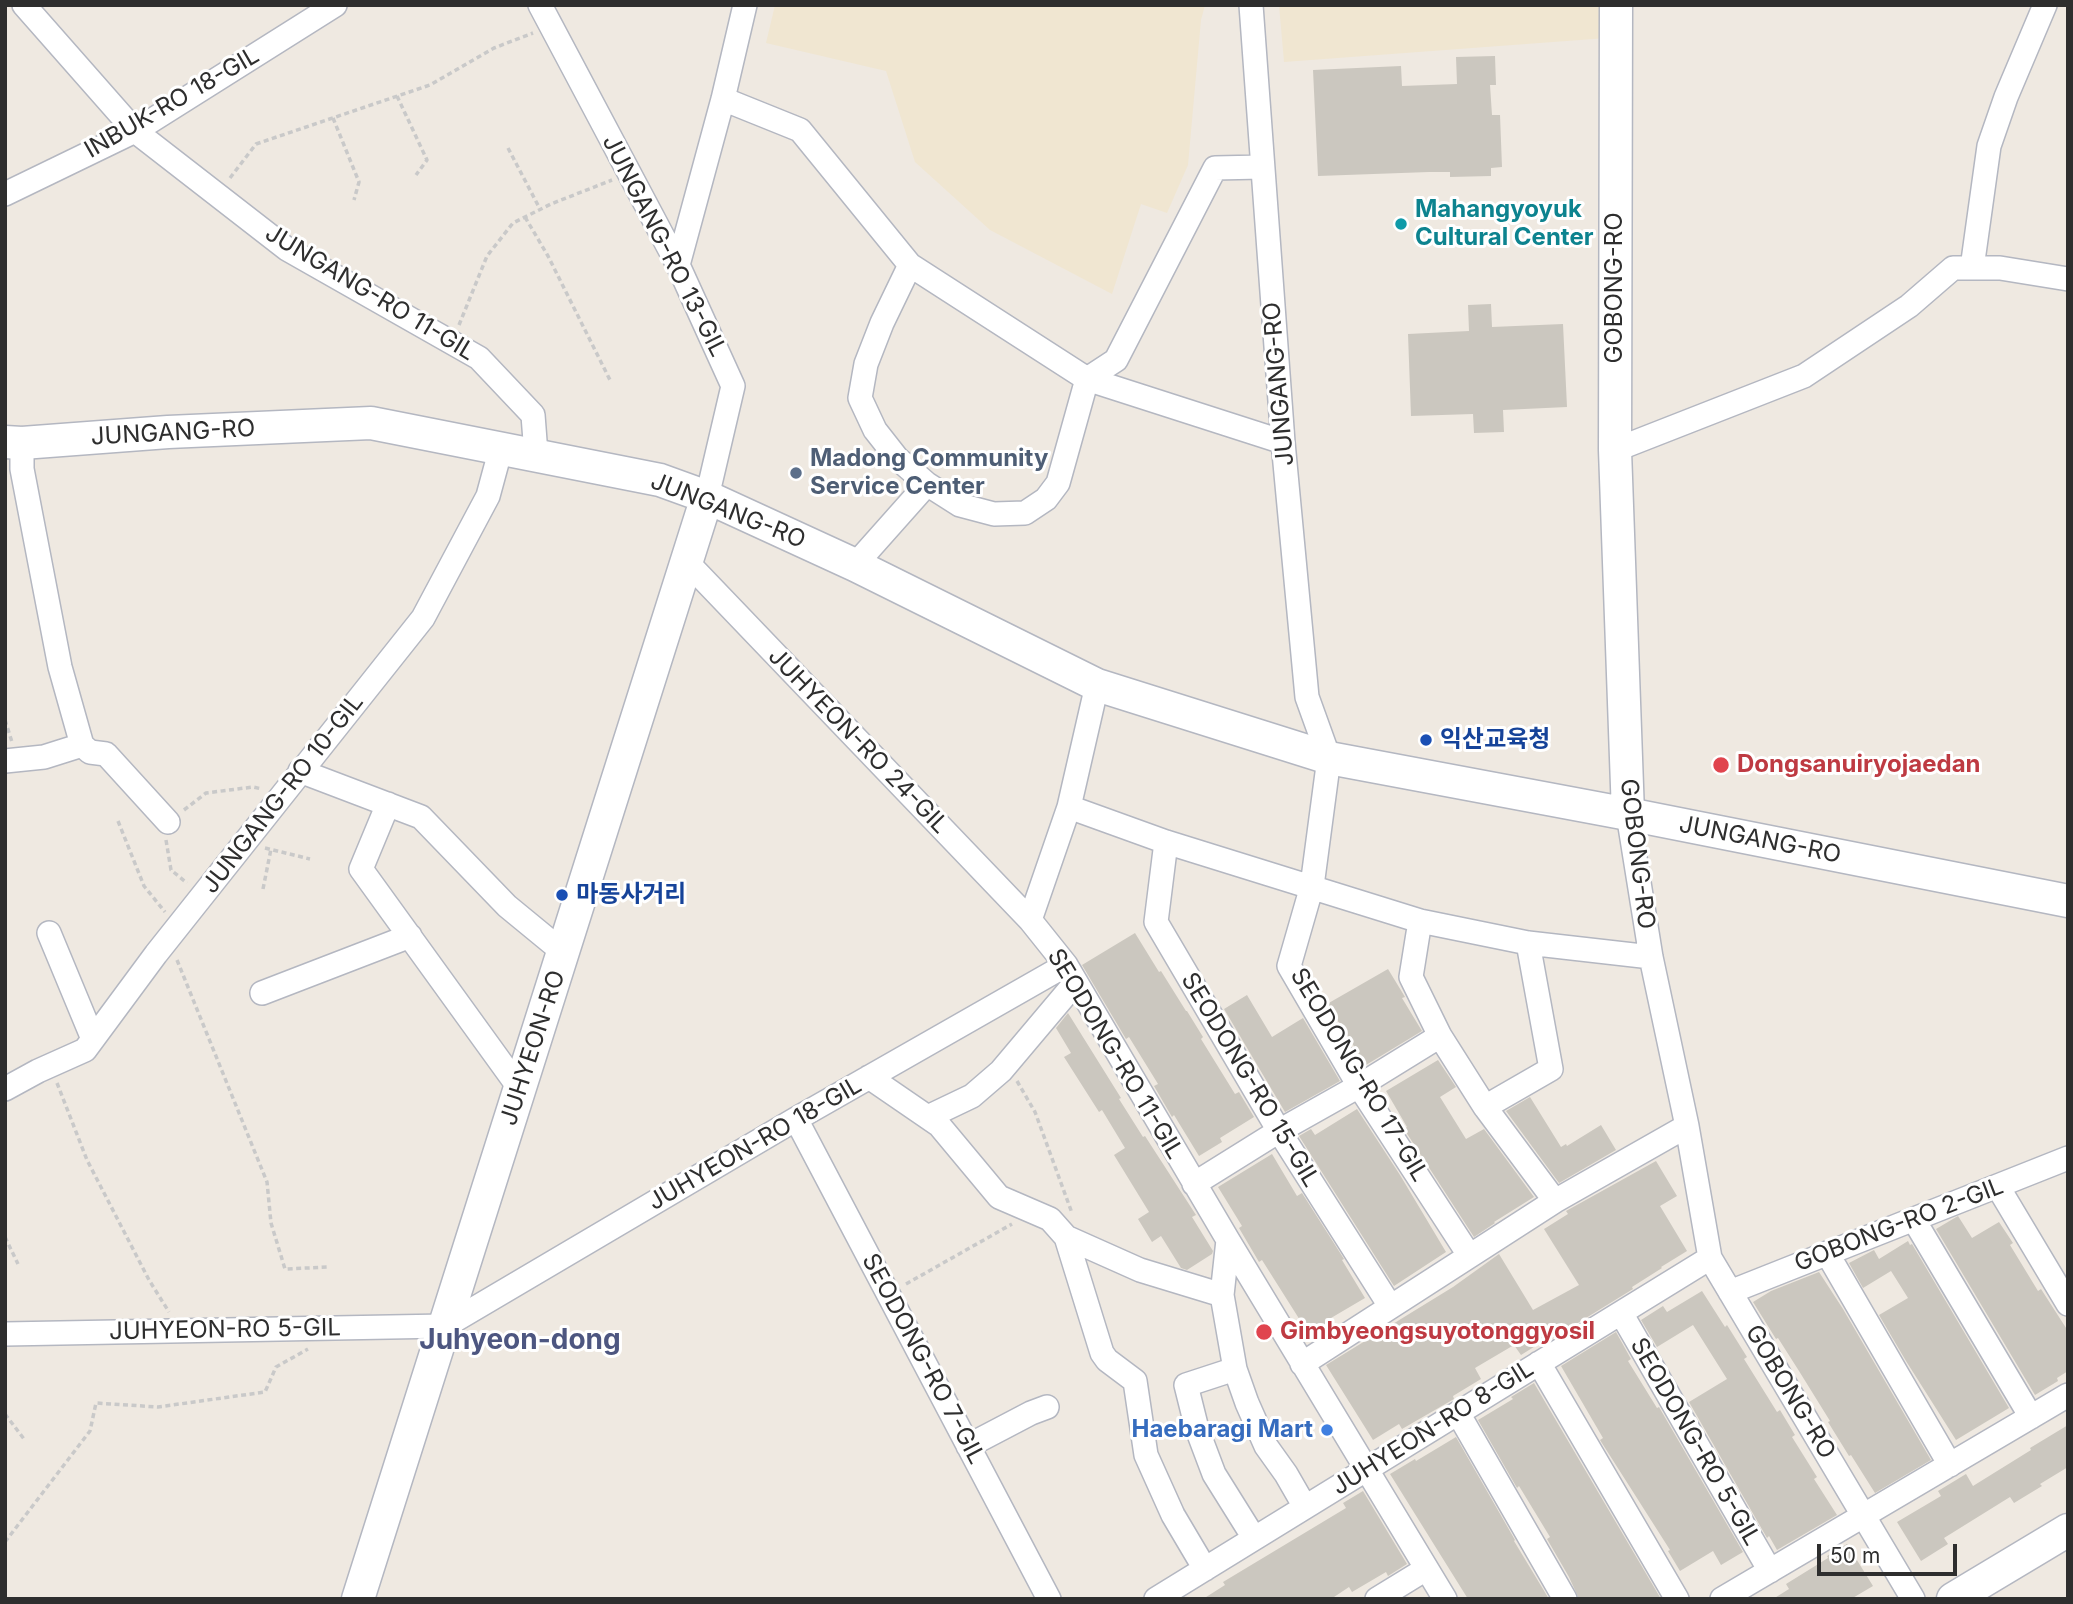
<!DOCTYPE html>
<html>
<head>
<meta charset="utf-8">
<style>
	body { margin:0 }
	#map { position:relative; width:2073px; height:1604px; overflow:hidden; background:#efe9e1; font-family:Inter,sans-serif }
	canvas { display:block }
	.frame { position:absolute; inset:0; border:7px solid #2e2e2e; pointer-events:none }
	.scale { position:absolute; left:1817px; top:1544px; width:140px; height:32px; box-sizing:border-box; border:4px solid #2e2e2e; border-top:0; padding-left:9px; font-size:21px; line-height:24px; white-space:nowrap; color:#2e2e2e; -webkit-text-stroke:5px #fff; paint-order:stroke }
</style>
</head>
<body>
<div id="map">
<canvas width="2073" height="1604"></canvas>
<div class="frame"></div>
<div class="scale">50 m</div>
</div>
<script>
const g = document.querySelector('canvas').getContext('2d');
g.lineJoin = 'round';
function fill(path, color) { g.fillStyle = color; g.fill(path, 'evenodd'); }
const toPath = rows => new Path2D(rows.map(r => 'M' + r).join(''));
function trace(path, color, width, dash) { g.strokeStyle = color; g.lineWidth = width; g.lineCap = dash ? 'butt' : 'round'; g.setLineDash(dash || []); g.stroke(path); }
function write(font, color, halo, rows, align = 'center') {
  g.font = font + ' Inter,"Noto Sans KR",sans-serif'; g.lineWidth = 6; g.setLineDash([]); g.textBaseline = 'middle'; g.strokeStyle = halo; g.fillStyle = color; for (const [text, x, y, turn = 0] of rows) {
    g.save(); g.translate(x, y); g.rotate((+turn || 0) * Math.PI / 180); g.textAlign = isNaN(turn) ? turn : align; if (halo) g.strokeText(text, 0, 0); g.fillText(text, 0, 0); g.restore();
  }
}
const education = toPath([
	[775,5,1205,5,1201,20,1188,165,1167,213,1141,204,1112,294,990,230,915,162,886,71,766,43],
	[1279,5,1607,5,1607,38,1284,62]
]);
const building = toPath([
	[1495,56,1496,85,1490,85,1492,115,1500,115,1502,167,1491,168,1491,176,1450,177,1450,172,1429,172,1318,176,1313,70,1401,66,1402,86,1457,84,1456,57],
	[1491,304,1492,327,1563,324,1567,407,1503,410,1504,432,1474,433,1473,414,1411,416,1408,334,1469,331,1468,305],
	[1135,933,1159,972,1161,971,1186,1011,1187,1011,1203,1037,1201,1039,1235,1094,1239,1092,1254,1117,1220,1138,1222,1142,1199,1156,1174,1115,1172,1117,1154,1086,1158,1084,1129,1037,1126,1039,1082,965],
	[1388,969,1405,997,1402,998,1422,1031,1366,1065,1327,1004],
	[1247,995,1272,1037,1303,1018,1340,1081,1285,1112,1224,1009],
	[1068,1013,1121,1098,1119,1099,1143,1137,1145,1136,1196,1215,1192,1217,1213,1251,1212,1254,1187,1270,1181,1268,1161,1236,1152,1242,1138,1219,1149,1212,1114,1155,1125,1148,1102,1110,1099,1112,1064,1057,1071,1053,1056,1028],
	[1438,1060,1456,1087,1440,1097,1466,1139,1484,1129,1534,1197,1494,1222,1495,1223,1474,1237,1404,1129,1407,1127,1386,1091],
	[1530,1097,1561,1147,1566,1144,1567,1146,1601,1125,1616,1150,1559,1183,1506,1111],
	[1357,1109,1400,1175,1446,1252,1394,1286,1299,1136,1311,1129,1315,1135],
	[1272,1154,1297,1196,1302,1193,1344,1259,1342,1260,1365,1298,1331,1318,1334,1322,1310,1336,1262,1260,1259,1262,1239,1228,1242,1226,1218,1187],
	[1656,1161,1677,1196,1660,1206,1687,1251,1661,1267,1662,1268,1632,1287,1633,1289,1547,1342,1545,1340,1521,1355,1514,1345,1475,1368,1481,1379,1453,1396,1454,1399,1402,1429,1399,1424,1373,1440,1326,1365,1453,1287,1499,1254,1533,1310,1579,1285,1544,1229,1568,1214,1566,1211],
	[1958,1216,1972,1238,1999,1222,2013,1243,2010,1245,2038,1291,2041,1289,2068,1331,2068,1371,2057,1378,2058,1381,2035,1395,1936,1229],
	[1908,1241,1910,1245,1912,1244,2009,1408,1956,1440,1906,1361,1879,1315,1908,1298,1891,1271,1863,1288,1849,1263,1874,1250,1879,1259],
	[1819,1272,1843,1309,1931,1460,1875,1493,1851,1455,1849,1456,1828,1422,1830,1421,1799,1371,1778,1338,1776,1339,1753,1302,1771,1291],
	[1702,1291,1725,1327,1727,1325,1747,1357,1744,1359,1777,1412,1780,1410,1795,1435,1792,1437,1817,1477,1814,1479,1837,1515,1777,1550,1769,1536,1767,1538,1689,1402,1727,1379,1693,1325,1657,1347,1641,1320,1663,1306,1667,1312],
	[1616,1332,1631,1359,1628,1361,1657,1408,1659,1407,1743,1552,1721,1565,1713,1551,1680,1571,1668,1551,1670,1550,1600,1440,1603,1438,1561,1366],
	[1534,1383,1661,1599,1579,1599,1569,1577,1547,1539,1550,1537,1519,1486,1517,1488,1478,1420,1513,1399,1511,1397],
	[2068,1425,2068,1467,2040,1484,2042,1486,2014,1503,2010,1497,1944,1538,1948,1544,1921,1561,1897,1522,1941,1496,1938,1491,1966,1474,1973,1486,2031,1450,2030,1448],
	[1456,1437,1515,1540,1514,1541,1549,1599,1468,1599,1390,1474,1415,1459,1416,1461],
	[1363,1491,1407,1564,1388,1576,1386,1572,1352,1592,1349,1587,1331,1599,1203,1599,1225,1585,1223,1582,1346,1508,1343,1503],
	[1847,1544,1873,1586,1851,1599,1773,1599,1789,1589,1786,1584,1828,1558,1827,1556]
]);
const path = toPath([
	[397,96,427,160,416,175],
	[333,118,359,182,354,200],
	[508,148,540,209],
	[230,178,256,144,430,85,494,48,533,33],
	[525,217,548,256,611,382],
	[459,325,487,256,513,223,551,204,612,180],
	[5,720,12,742],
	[184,810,206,793,253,787,262,789],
	[118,821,144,886,165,912],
	[166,840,171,870,187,883],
	[265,848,310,859],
	[263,889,271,849],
	[177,960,267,1182,271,1223,285,1269,329,1267],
	[1017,1081,1035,1112,1072,1213],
	[57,1083,87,1160,149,1280,169,1312],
	[5,1237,18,1264],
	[906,1284,1012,1224],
	[5,1414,24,1439],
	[5,1542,90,1431,96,1403,158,1407,265,1392,276,1367,308,1349]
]);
const street = toPath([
	[24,5,135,131,287,249,479,358,533,415,536,454],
	[540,5,678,265,733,386,707,497],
	[1251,5,1283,442,1307,697,1329,758,1312,886,1289,966,1359,1086,1469,1255],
	[723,99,800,130,910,265,1087,379,1283,442],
	[5,194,135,131,335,5],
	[678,265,723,99,745,5],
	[910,265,882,323,866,364,860,398,875,430,897,458,927,484],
	[1972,268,1989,146,2006,97,2045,5],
	[22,443,22,469,60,667,82,745,90,752,106,754,168,822],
	[1615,450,1804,376,1909,306,1953,268,2000,268,2068,279],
	[686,561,1030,920],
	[855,565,927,484,960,505,994,514,1025,513,1046,499,1058,483,1087,379,1116,360,1215,168,1262,167],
	[1097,685,1069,807,1030,920,1066,965,1228,1240,1445,1599],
	[5,761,44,757,82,745],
	[300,771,421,817,507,906,563,952],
	[388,804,361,869,520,1089],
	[1069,807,1166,842,1420,921,1528,943,1651,957],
	[1628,814,1651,957,1687,1126,1710,1258,1913,1599],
	[1166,842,1156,922,1279,1131,1390,1306],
	[1420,921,1411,977,1440,1036,1485,1107,1555,1201],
	[49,933,93,1039],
	[262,993,410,936],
	[869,1077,939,1125,999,1197,1050,1219,1066,1237,1140,1270,1222,1295],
	[5,1089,38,1071,85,1050,156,954,423,618,488,496,501,448],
	[1485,1107,1551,1069,1528,943],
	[928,1117,972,1096,1001,1071,1076,982],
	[796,1119,1049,1599],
	[1194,1184,1279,1131,1359,1086,1440,1036],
	[1998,1187,2068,1304],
	[1914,1220,2031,1417],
	[1066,1237,1102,1353,1107,1360,1135,1381,1146,1455,1173,1515,1205,1569],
	[1228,1240,1222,1295,1235,1369,1247,1403,1266,1446,1286,1474,1305,1507],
	[1827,1253,1950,1465],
	[1730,1292,2068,1158],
	[1621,1313,1770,1571],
	[5,1334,445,1326,796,1119,1066,965],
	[1539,1363,1677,1599],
	[1302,1364,1555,1201,1687,1126],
	[1235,1369,1186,1385,1197,1429,1214,1474,1254,1538],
	[1458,1413,1565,1599],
	[968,1446,1031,1413,1047,1407],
	[1156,1599,1710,1258],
	[1377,1599,1426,1569],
	[1722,1599,2068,1395]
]);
const secondary = toPath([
	[1616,5,1615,450,1628,814],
	[5,442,22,443,168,432,371,423,660,480,707,497,855,565,1097,685,1329,758,1628,814,2068,901],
	[358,1599,707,497],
	[1953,1599,2068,1530]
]);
const markers = [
	[1401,224,7,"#0f9aa8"],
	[796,473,7,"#5c6f8a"],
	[1426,740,7,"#1a4fb4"],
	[1721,765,9,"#e0444e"],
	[562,895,7,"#1a4fb4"],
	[1264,1332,9,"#e0444e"],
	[1327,1430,7,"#3f7fe0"]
];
const streetNames = [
	["INBUK-RO 18-GIL",172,103,-30],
	["JUNGANG-RO 13-GIL",664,246,63],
	["GOBONG-RO",1615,288,-90],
	["JUNGANG-RO 11-GIL",370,293,31],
	["JUNGANG-RO",1279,384,-95],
	["JUNGANG-RO",173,433,-3],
	["JUNGANG-RO",728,511,22],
	["JUHYEON-RO 24-GIL",858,741,46],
	["JUNGANG-RO 10-GIL",283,794,-52],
	["JUNGANG-RO",1760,840,11],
	["GOBONG-RO",1637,854,83],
	["JUHYEON-RO",533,1048,-72],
	["SEODONG-RO 11-GIL",1115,1054,59],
	["SEODONG-RO 17-GIL",1359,1075,59],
	["SEODONG-RO 15-GIL",1250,1080,59],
	["JUHYEON-RO 18-GIL",755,1144,-30],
	["GOBONG-RO 2-GIL",1899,1225,-21],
	["JUHYEON-RO 5-GIL",225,1330,-1],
	["SEODONG-RO 7-GIL",923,1359,62],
	["GOBONG-RO",1790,1392,59],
	["JUHYEON-RO 8-GIL",1433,1428,-32],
	["SEODONG-RO 5-GIL",1695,1442,60]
];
const cultureNames = [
	["Mahangyoyuk",1415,210],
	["Cultural Center",1415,238]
];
const serviceNames = [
	["Madong Community",810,459],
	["Service Center",810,487]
];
const transitNames = [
	["익산교육청",1440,740],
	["마동사거리",576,895]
];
const healthNames = [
	["Dongsanuiryojaedan",1737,765],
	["Gimbyeongsuyotonggyosil",1280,1332]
];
const shopNames = [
	["Haebaragi Mart",1313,1430]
];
const quarterNames = [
	["Juhyeon-dong",520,1341]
];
fill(education, '#f0e6d1');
fill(building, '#cbc7bf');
trace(street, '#b4b7c1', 26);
trace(secondary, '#b4b7c1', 35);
trace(path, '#c9c9c9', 3.5, [5, 3.5]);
trace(street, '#fff', 23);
trace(secondary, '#fff', 32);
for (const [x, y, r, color] of markers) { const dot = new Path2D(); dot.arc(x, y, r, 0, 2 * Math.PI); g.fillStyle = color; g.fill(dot); trace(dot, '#fff', 2.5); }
write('24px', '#2e2e2e', '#fff', streetNames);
write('bold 24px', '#0d838f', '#fff', cultureNames, 'left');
write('bold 24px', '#4e5e75', '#fff', serviceNames, 'left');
write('bold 24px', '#164399', '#fff', transitNames, 'left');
write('bold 24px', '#be3a42', '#fff', healthNames, 'left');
write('bold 24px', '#366cbe', '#fff', shopNames, 'right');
write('bold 28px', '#4d5680', '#fff', quarterNames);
</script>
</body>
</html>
